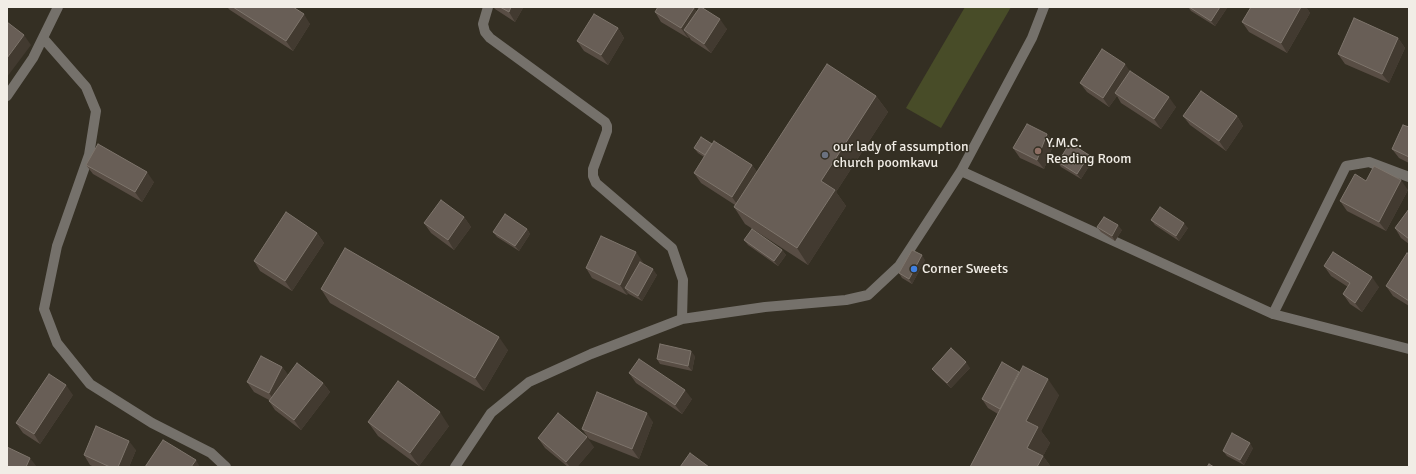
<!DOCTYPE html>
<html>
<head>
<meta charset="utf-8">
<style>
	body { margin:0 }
	#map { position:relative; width:1416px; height:474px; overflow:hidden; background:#342f23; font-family:Signika,sans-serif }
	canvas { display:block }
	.frame { position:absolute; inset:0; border:8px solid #f1ede6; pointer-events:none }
</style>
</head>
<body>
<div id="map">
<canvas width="1416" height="474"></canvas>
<div class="frame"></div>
</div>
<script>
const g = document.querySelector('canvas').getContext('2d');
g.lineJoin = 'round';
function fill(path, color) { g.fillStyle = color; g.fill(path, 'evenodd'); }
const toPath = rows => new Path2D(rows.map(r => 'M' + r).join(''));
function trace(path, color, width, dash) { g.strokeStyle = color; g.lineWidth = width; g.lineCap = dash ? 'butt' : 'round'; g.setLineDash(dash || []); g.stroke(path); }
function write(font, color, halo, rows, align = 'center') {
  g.font = font + ' Signika,sans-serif'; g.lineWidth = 3; g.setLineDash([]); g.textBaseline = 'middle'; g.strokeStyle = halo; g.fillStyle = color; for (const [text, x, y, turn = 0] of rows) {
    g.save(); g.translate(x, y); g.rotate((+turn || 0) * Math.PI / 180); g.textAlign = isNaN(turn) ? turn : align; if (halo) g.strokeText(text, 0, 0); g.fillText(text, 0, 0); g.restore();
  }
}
const green = toPath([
	[965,7,1011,7,941,128,906,108]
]);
const minor = toPath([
	[488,7,483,24,485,32,490,38,605,122,607,126,607,131,593,169,593,176,596,183,672,248,683,280,682,319],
	[43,38,86,87,96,111,89,155,57,246,44,309,57,343,90,384,152,423,211,453,226,467],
	[7,96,33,58,58,7],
	[961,171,1273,314,1409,349],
	[1273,314,1346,166,1369,162,1409,177],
	[455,467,491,413,529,382,591,354,682,319,765,307,846,300,868,295,899,266,961,171,1032,38,1044,7]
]);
const wall = toPath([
	[227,7,293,7,310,24,293,51,230,10],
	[493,7,523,7,523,8,515,22,495,9],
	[1188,7,1226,7,1227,8,1215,26,1191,11],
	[1251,7,1306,7,1310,13,1287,53,1249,32,1242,22],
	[694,8,697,12,727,29,711,53,691,40,689,37,688,38,661,22,655,12],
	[618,28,624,38,608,65,584,51,577,41],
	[1398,38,1405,48,1389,83,1345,64,1338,54],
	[1129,71,1176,107,1161,129,1121,103,1117,96,1109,107,1087,92,1080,83],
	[876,96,888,112,836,192,846,206,808,265,745,224,734,207,735,205,701,183,694,173,704,157,698,153,694,148,712,144,752,165,757,172],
	[1183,116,1237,116,1243,126,1226,151,1190,125],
	[1409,127,1409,163,1399,158,1392,149],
	[1047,134,1054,143,1044,169,1020,158,1013,148],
	[1093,160,1081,179,1061,167,1058,162],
	[86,165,154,182,142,202,93,174],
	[1366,181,1408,190,1386,231,1347,211,1340,201],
	[1409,209,1409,244,1401,238,1395,228],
	[464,217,471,227,454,250,431,233,424,223],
	[1151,220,1188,228,1179,241,1155,225],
	[1097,227,1122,230,1115,241,1101,232],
	[527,229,530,234,519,251,497,237,493,232],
	[317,233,324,243,292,291,260,271,254,261],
	[744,240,782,250,786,255,778,266,748,245],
	[1409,254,1409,306,1393,296,1386,286],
	[925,260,912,284,902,278,899,273],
	[643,262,642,263,657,275,642,301,629,294,628,293,627,295,592,278,586,268],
	[1324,266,1379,287,1362,312,1350,304,1343,294,1348,287,1331,276],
	[321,289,508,350,484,391,330,303],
	[695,356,692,371,660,364,657,359],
	[282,367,288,375,323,383,330,392,301,430,275,410,269,401,269,400,254,392,247,382],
	[970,368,951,388,936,374,932,369],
	[629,373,692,399,682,414,636,383],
	[73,395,40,444,23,433,16,423],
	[1059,395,1041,431,1050,443,1043,456,1051,467,970,467,998,414,988,408,982,399],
	[368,422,449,426,419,466,378,436],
	[653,422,639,459,589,439,582,429],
	[538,438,594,447,577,467,568,467,545,448],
	[1253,448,1244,465,1227,456,1223,451],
	[136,450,129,467,94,467,90,465,84,455]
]);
const shadedWall = toPath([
	[511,7,523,7,523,8,515,22,509,12],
	[1220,7,1226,7,1227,8,1215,26,1211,21],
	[1301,7,1306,7,1310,13,1287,53,1281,43],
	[694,8,701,18,684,30,689,37,688,38,681,28],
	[304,14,310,24,293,51,286,41],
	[720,19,727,29,711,53,704,44],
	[618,28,624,38,608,65,601,55],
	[24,35,31,45,7,77,7,58],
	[1398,38,1405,48,1389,83,1382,74],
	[1125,64,1132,74,1115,93,1117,96,1109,107,1103,98],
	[876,96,888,112,836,192,846,206,808,265,797,248,821,181],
	[1169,97,1176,107,1161,129,1154,119],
	[1237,116,1243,126,1226,151,1219,141],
	[1047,134,1054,143,1044,169,1037,160],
	[1089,155,1093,160,1081,179,1077,174],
	[752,165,759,175,739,207,732,197],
	[147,172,154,182,142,202,135,192],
	[1401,180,1408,190,1386,231,1379,222],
	[464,217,471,227,454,250,448,240],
	[1184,223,1188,228,1179,241,1176,236],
	[1118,225,1122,230,1115,241,1112,236],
	[527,229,530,234,519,251,515,246],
	[317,233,324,243,292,291,285,281],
	[782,250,786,255,778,266,774,261],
	[636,252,643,262,629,291,625,288,628,293,627,295,620,285],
	[922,255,925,260,912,284,909,279],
	[653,269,657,275,642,301,638,296],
	[1372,277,1379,287,1362,312,1355,303],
	[499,337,508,350,484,391,475,378],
	[691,351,695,356,692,371,688,366],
	[966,362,970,368,951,388,947,383],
	[282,367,289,376,276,403,269,393],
	[1048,379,1059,395,1041,431,1050,443,1039,464,1027,448,1026,421],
	[323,383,330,392,301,430,294,420],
	[66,385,73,395,40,444,34,434],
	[685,390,692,399,682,414,675,405],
	[440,412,449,426,419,466,410,453],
	[647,413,653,422,639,459,632,449],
	[587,437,594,447,577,467,570,467,566,462],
	[129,441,136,450,129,467,118,467],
	[1250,443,1253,448,1244,465,1240,460],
	[1043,456,1051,467,1037,467],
	[30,458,37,467,26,467],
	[196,460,200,467,191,467]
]);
const building = toPath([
	[233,7,293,7,304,14,286,41,233,7],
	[500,7,511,7,509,12,500,7],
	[658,7,693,7,694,8,681,28,655,12,658,7],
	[700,7,701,7,720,19,704,44,684,30,700,7],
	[1189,7,1220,7,1211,21,1189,7],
	[1251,7,1301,7,1281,43,1242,22,1251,7],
	[594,14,618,28,601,55,577,41,594,14],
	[1354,18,1398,38,1382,74,1338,54,1354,18],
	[7,22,24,35,7,58,7,22],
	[1102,49,1125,64,1103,98,1080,83,1102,49],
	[827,64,876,96,821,181,835,190,797,248,734,207,827,64],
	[1130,71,1169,97,1154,119,1115,93,1130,71],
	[1201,91,1237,116,1219,141,1183,116,1201,91],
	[1027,124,1047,134,1037,160,1013,148,1027,124],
	[1403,125,1409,127,1409,157,1392,149,1403,125],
	[701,137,712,144,705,155,694,148,701,137],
	[714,141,752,165,732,197,694,173,714,141],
	[1070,143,1089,155,1077,174,1058,162,1070,143],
	[98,144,147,172,135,192,86,165,98,144],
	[1374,166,1401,180,1379,222,1340,201,1355,174,1366,181,1374,166],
	[441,200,464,217,448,240,424,223,441,200],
	[1160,207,1184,223,1176,236,1151,220,1160,207],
	[1409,209,1409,239,1395,228,1409,209],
	[286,212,317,233,285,281,254,261,286,212],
	[505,214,527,229,515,246,493,232,505,214],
	[1104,217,1118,225,1112,236,1097,227,1104,217],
	[752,229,782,250,774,261,744,240,752,229],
	[601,236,636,252,620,285,586,268,601,236],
	[345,248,499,337,475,378,321,289,345,248],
	[912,250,922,255,909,279,899,273,912,250],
	[1333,252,1372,277,1355,303,1343,294,1350,283,1324,266,1333,252],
	[1407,253,1409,254,1409,301,1386,286,1407,253],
	[640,262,653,269,638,296,625,288,640,262],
	[660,344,691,351,688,366,657,359,660,344],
	[951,348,966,362,947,383,932,369,951,348],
	[261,356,282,367,269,393,247,382,261,356],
	[639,359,685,390,675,405,629,373,639,359],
	[1002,362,1019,372,1000,409,982,399,1002,362],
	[297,363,323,383,294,420,269,401,297,363],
	[1023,366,1048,379,1026,421,1038,427,1027,448,1043,456,1037,467,970,467,1023,366],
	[49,374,66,385,34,434,16,423,49,374],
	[398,381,440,412,410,453,368,422,398,381],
	[597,392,647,413,632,449,582,429,597,392],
	[558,413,587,437,566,462,538,438,558,413],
	[96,426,129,441,118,467,110,467,84,455,96,426],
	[1232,433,1250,443,1240,460,1223,451,1232,433],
	[163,440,196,460,191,467,145,467,163,440],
	[7,447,30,458,26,467,7,467,7,447],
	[690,453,709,467,680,467,690,453],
	[1209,464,1214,467,1207,467,1209,464]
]);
const markers = [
	[1038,151,4,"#8d6e63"],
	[825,155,4,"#6b7280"],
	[914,269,4,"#3f7fe0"]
];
const poiNames = [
	["Y.M.C.",1046,143],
	["Reading Room",1046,159],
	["our lady of assumption",833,147],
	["church poomkavu",833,163],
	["Corner Sweets",922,269]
];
fill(green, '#484c28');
trace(minor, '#75716b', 10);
fill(wall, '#584d44');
fill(shadedWall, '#423a30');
fill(building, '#685e56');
trace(building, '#7e756c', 1);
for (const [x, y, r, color] of markers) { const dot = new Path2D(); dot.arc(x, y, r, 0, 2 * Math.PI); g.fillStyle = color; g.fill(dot); trace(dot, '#342f23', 1.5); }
write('14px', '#f1ede6', '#342f23', poiNames, 'left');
</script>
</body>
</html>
